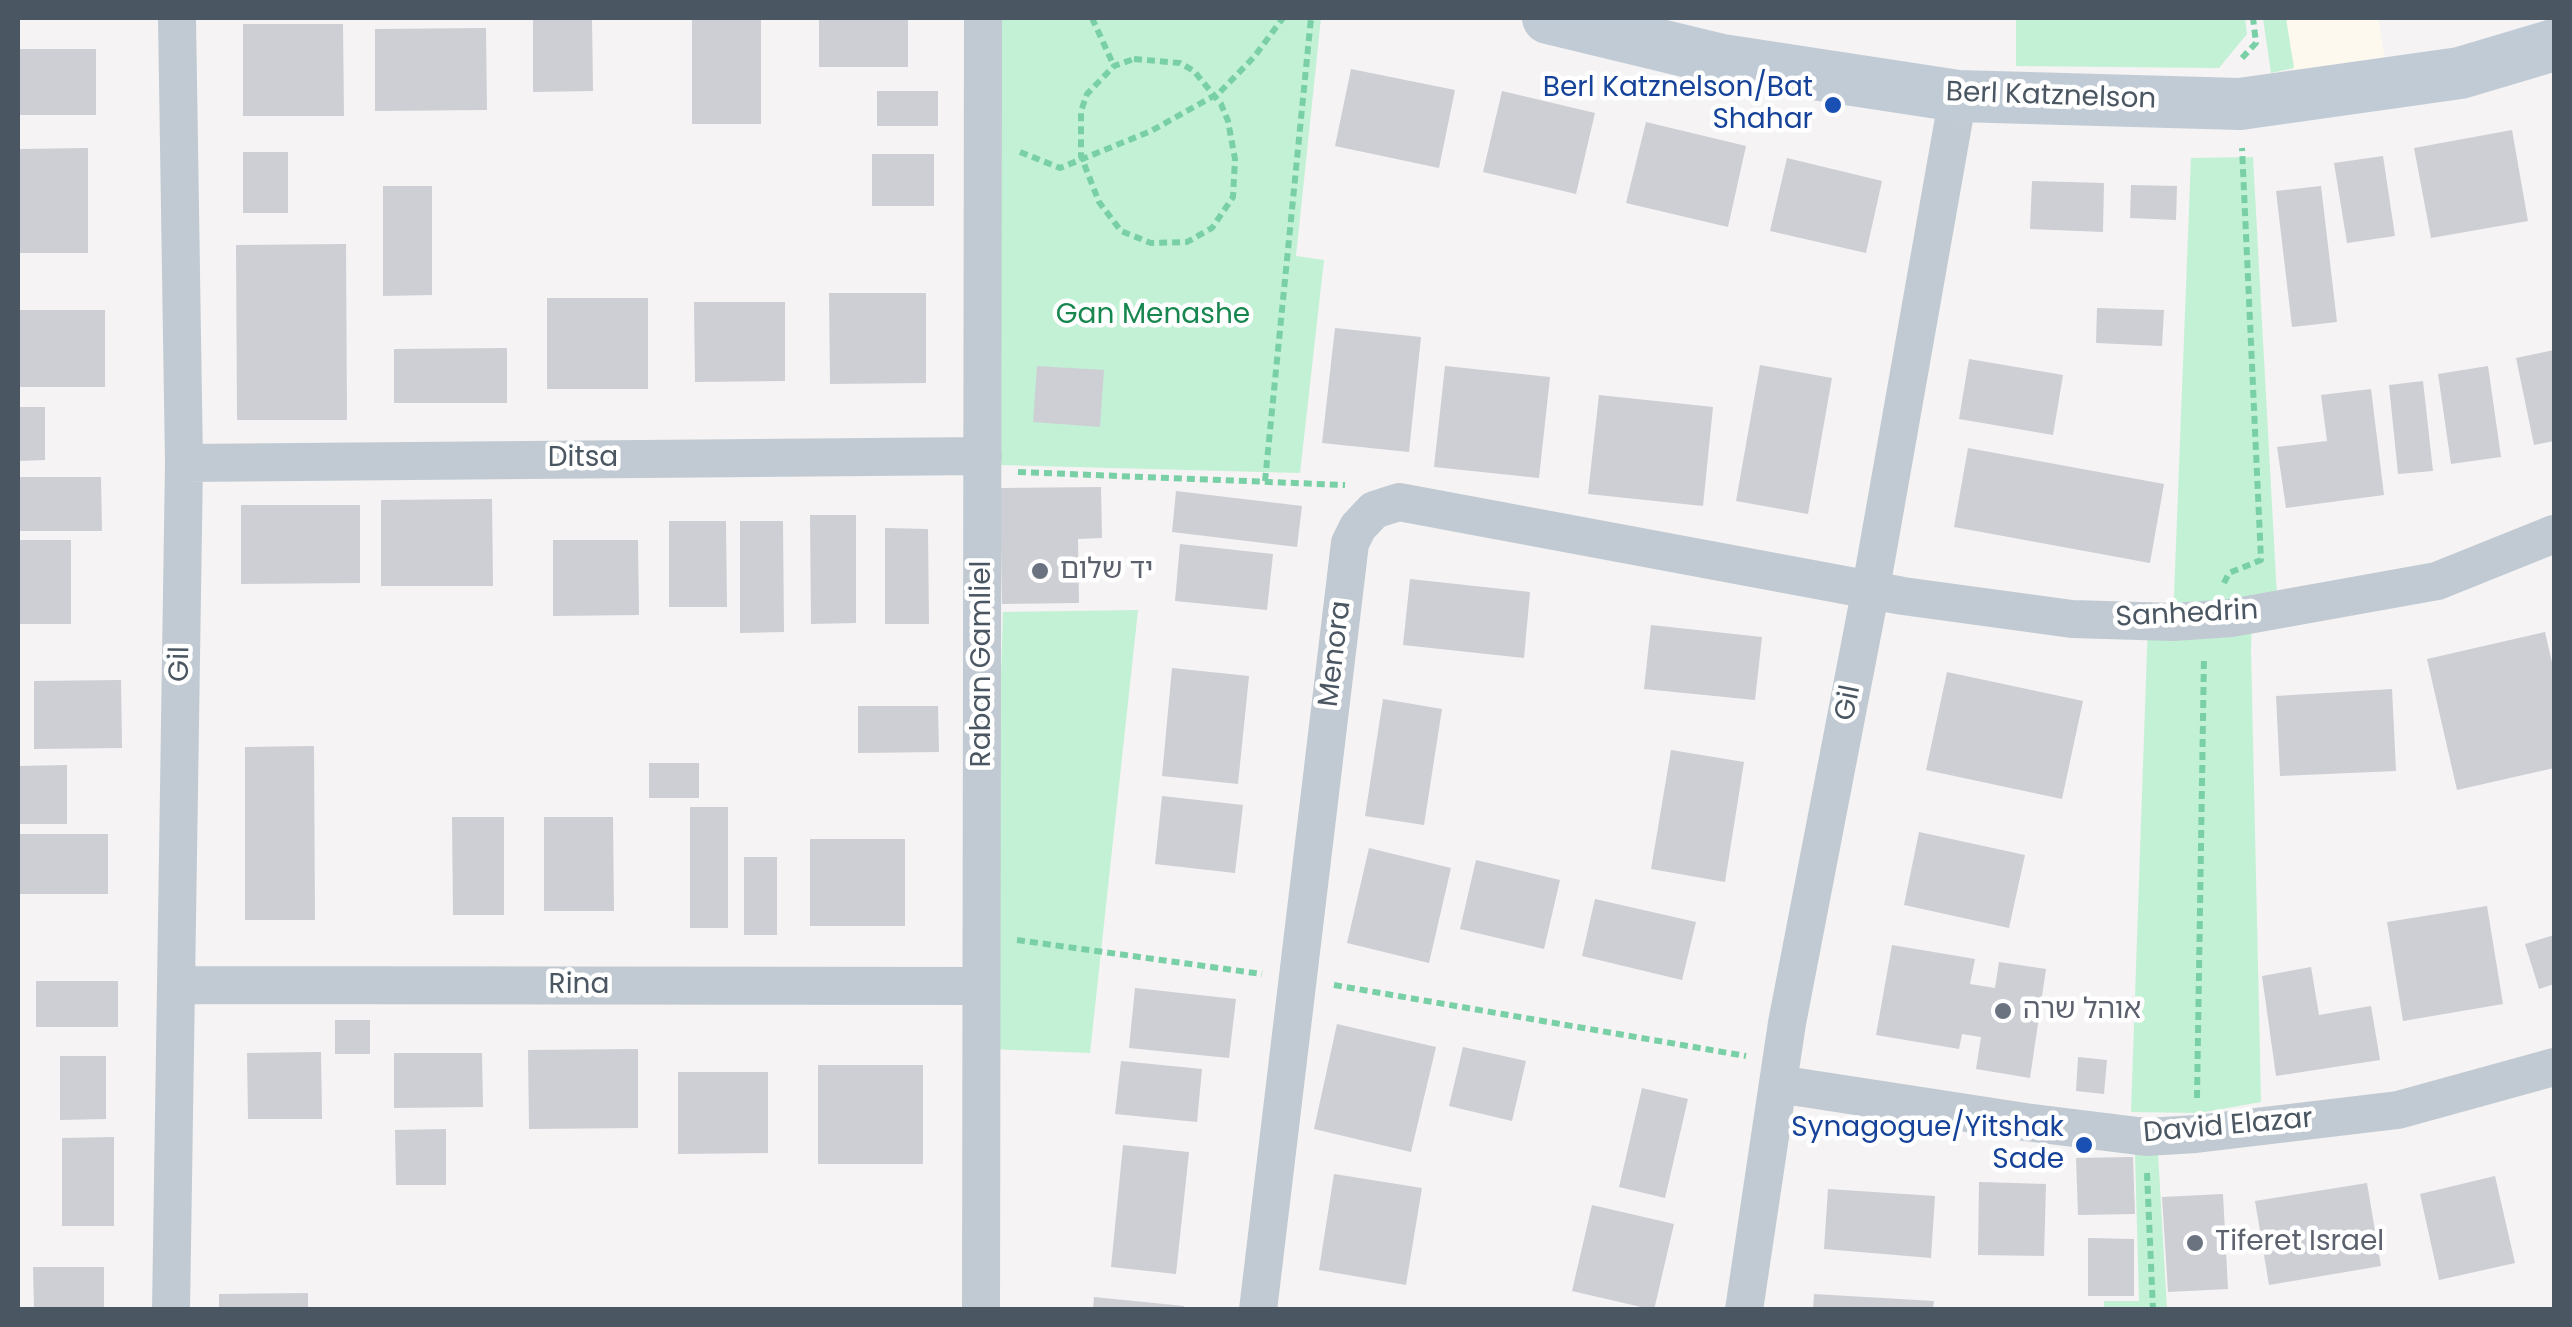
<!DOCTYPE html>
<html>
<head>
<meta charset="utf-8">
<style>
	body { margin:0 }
	#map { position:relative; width:2572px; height:1327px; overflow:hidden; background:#f5f3f3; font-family:Poppins,sans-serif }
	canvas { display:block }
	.frame { position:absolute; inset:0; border:20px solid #4a5661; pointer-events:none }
</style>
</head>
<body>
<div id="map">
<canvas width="2572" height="1327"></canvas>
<div class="frame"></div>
</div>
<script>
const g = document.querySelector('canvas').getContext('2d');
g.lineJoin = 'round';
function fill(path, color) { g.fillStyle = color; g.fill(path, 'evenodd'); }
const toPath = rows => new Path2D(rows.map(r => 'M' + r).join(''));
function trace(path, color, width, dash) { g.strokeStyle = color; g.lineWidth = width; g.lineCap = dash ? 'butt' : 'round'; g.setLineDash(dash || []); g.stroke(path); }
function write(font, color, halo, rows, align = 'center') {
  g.font = font + ' Poppins,"Noto Sans Hebrew",sans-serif'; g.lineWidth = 9; g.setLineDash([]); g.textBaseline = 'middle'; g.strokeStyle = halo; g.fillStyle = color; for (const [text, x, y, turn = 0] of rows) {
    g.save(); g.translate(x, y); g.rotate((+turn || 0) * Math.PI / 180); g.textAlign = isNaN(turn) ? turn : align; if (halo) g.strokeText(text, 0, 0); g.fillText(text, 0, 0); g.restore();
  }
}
const commercial = toPath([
	[2286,18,2378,18,2385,59,2294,74]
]);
const green = toPath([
	[1000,18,1321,18,1296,256,1324,260,1300,473,999,465],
	[2016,18,2245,18,2247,34,2219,68,2016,66],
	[2263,18,2286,18,2294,68,2271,73],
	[2253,157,2277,597,2252,603,2251,651,2261,1102,2199,1113,2131,1112,2148,621,2173,621,2191,158],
	[1138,610,1090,1053,989,1049,1003,612],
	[2158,1153,2167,1309,2104,1310,2104,1301,2139,1301,2135,1154]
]);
const building = toPath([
	[533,18,592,18,593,91,533,92],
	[692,18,761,18,761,124,692,124],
	[819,18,908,18,908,67,819,67],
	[243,24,343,24,344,116,243,116],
	[486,28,487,110,375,111,375,29],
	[18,49,96,49,96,115,18,115],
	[1351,69,1455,90,1439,168,1335,146],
	[877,91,938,91,938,126,877,126],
	[1502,91,1595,113,1576,194,1483,172],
	[1646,122,1746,146,1728,227,1626,203],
	[2512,130,2528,221,2431,238,2414,148],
	[88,148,88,253,20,253,19,149],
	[243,152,288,152,288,213,243,213],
	[872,154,934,154,934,206,872,206],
	[2383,156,2395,236,2347,243,2334,163],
	[1787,158,1882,181,1866,253,1770,231],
	[2032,181,2104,183,2103,232,2030,229],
	[2131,185,2177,186,2176,220,2130,218],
	[383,186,432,186,432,295,383,296],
	[2321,186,2337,322,2292,327,2276,191],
	[346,244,347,420,237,420,236,245],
	[829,293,926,293,926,383,830,384],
	[547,298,648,298,648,389,547,389],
	[694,302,785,302,785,381,695,382],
	[2097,308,2164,310,2162,346,2096,343],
	[18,310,105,310,105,387,18,387],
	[1335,328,1421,337,1409,452,1322,443],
	[507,348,507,403,394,403,394,349],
	[2554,350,2554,441,2534,445,2516,358],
	[1969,359,2063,375,2053,435,1959,419],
	[1760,365,1832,378,1808,514,1736,501],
	[1037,366,1104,370,1100,427,1033,422],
	[1445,366,1550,377,1539,478,1434,467],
	[2488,366,2501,457,2451,464,2438,374],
	[2423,381,2433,471,2398,474,2389,385],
	[2371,389,2384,495,2286,508,2277,447,2327,441,2321,395],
	[1599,395,1713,407,1703,506,1588,494],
	[18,407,45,407,45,460,18,461],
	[1968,448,2164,484,2150,563,1954,527],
	[18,477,101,477,102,531,18,531],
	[1101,487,1102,538,1078,539,1079,603,1002,604,1000,488],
	[1176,491,1302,506,1297,547,1172,532],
	[492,499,493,586,381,586,381,500],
	[241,505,360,505,360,583,241,584],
	[810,515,856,515,856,623,811,624],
	[669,521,726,521,727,607,669,607],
	[740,521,783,521,784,632,740,633],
	[885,528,928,529,929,624,885,624],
	[18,540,71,540,71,624,18,624],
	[553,540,638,540,639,615,553,616],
	[1180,544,1273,554,1267,610,1175,601],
	[1410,579,1530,592,1524,658,1403,645],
	[1651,625,1762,637,1755,700,1644,689],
	[2545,632,2554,671,2554,768,2457,790,2427,659],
	[1172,668,1249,676,1238,784,1162,776],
	[1947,672,2083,701,2062,799,1926,770],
	[121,680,122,748,34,749,34,681],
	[2392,689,2396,771,2280,776,2276,696],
	[1383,699,1442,709,1424,825,1365,816],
	[858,706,938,706,939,752,858,753],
	[314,746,315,920,245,920,245,747],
	[1671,750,1744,762,1725,882,1651,869],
	[649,763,699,763,699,798,649,798],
	[67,765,67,824,18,824,18,766],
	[1162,796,1243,805,1235,873,1155,864],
	[690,807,728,807,728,928,690,928],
	[452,817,504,817,504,915,453,915],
	[544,817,613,817,614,911,544,911],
	[1919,832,2025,855,2009,928,1904,905],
	[18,834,108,834,108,894,18,894],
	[810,839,905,839,905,926,810,926],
	[1369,848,1451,868,1429,963,1347,943],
	[744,857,777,857,777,935,744,935],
	[1476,860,1560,880,1544,949,1460,929],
	[1595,899,1696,922,1682,980,1582,956],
	[2487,906,2503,1004,2403,1021,2387,922],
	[2554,935,2554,984,2539,989,2525,944],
	[1892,945,1975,959,1970,984,1995,988,1999,962,2046,969,2030,1078,1976,1069,1981,1037,1962,1034,1959,1049,1876,1035],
	[2311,967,2319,1015,2371,1006,2380,1060,2276,1076,2262,976],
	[36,981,118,981,118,1027,36,1027],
	[1135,988,1236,999,1229,1058,1129,1048],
	[335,1020,370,1020,370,1054,335,1054],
	[1337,1024,1436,1047,1411,1152,1314,1129],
	[1463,1047,1526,1061,1512,1121,1449,1106],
	[638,1049,638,1128,529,1129,528,1050],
	[321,1052,322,1119,248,1119,247,1053],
	[394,1053,482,1053,483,1107,394,1108],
	[60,1056,106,1056,106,1119,60,1120],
	[2078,1057,2107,1060,2104,1094,2076,1091],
	[1121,1061,1202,1069,1197,1122,1115,1114],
	[818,1065,923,1065,923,1164,818,1164],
	[678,1072,768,1072,768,1153,678,1154],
	[1642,1088,1688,1099,1665,1198,1619,1187],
	[446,1129,446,1185,396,1185,395,1130],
	[114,1137,114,1226,62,1226,62,1138],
	[1123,1145,1189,1152,1176,1274,1111,1267],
	[2133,1157,2135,1214,2078,1215,2076,1158],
	[1334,1174,1422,1188,1406,1285,1319,1270],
	[2495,1176,2515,1263,2439,1280,2420,1194],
	[1979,1182,2046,1184,2044,1256,1978,1255],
	[2367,1183,2381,1266,2269,1285,2255,1201],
	[1828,1189,1935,1196,1931,1258,1824,1249],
	[2223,1194,2228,1289,2168,1292,2162,1197],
	[1592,1205,1674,1224,1654,1310,1572,1291],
	[2088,1238,2134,1239,2134,1296,2088,1296],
	[33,1267,104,1267,104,1310,34,1310],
	[308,1293,308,1310,219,1310,219,1294],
	[1814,1294,1934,1301,1933,1310,1813,1310],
	[1094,1297,1184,1306,1183,1310,1093,1310]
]);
const path = toPath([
	[1092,18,1114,66],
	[2242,58,2256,43,2253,18],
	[1134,59,1180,63,1194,71,1221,104,1228,121,1235,159,1233,197,1212,228,1187,242,1151,243,1121,231,1099,202,1081,156,1081,111,1087,94,1114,66,1134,59],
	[1020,152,1060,168,1151,131,1219,93,1254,57,1283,18],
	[1018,472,1345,485],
	[1265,481,1311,18],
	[2224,583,2229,573,2261,560,2242,148],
	[1017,940,1262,974],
	[1334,985,1746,1056],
	[2197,1098,2204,656],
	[2147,1173,2153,1310]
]);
const street = toPath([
	[184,463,983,456],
	[176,985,981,986],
	[1778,1084,2025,1122,2146,1137,2196,1134,2398,1110,2554,1067],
	[171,1310,184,463,177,18],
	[981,1310,983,18],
	[1258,1310,1350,543,1358,527,1374,510,1399,502,1903,596,2072,619,2173,622,2231,618,2437,581,2554,534],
	[1744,1310,1787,1023,1871,588,1958,96]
]);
const secondary = toPath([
	[1548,18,1722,60,1958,96,2240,104,2460,73,2554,45]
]);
const markers = [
	[1833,105,10,"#1a4fb4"],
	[1040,571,10,"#6b7280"],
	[2003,1011,10,"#6b7280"],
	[2084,1145,10,"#1a4fb4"],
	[2195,1243,10,"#6b7280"]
];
const transitNames = [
	["Berl Katznelson/Bat",1813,89],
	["Shahar",1813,121],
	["Synagogue/Yitshak",2064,1129],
	["Sade",2064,1161]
];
const streetNames = [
	["Berl Katznelson",2051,97,2],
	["Ditsa",583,459],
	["Sanhedrin",2187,615,-3],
	["Menora",1336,654,-83],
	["Gil",181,664,-89],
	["Raban Gamliel",983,664,-90],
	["Gil",1849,703,-79],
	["Rina",579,986],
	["David Elazar",2228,1127,-5]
];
const parkNames = [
	["Gan Menashe",1153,316]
];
const worshipNames = [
	["יד שלום",1060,571],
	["אוהל שרה",2023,1011],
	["Tiferet Israel",2215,1243]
];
fill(commercial, '#fdf9ef');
fill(green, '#c3f1d5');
fill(building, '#cdcfd5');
trace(path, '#7ad0a6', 6, [8, 5]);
trace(street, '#c1cad2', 38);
trace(secondary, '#c1cbd6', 52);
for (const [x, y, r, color] of markers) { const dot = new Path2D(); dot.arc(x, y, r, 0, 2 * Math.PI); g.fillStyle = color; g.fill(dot); trace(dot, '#fff', 4); }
write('28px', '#164399', '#fff', transitNames, 'right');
write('28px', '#4a5661', '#fff', streetNames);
write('28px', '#17864f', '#fff', parkNames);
write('28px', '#5b616d', '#fff', worshipNames, 'left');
</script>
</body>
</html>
